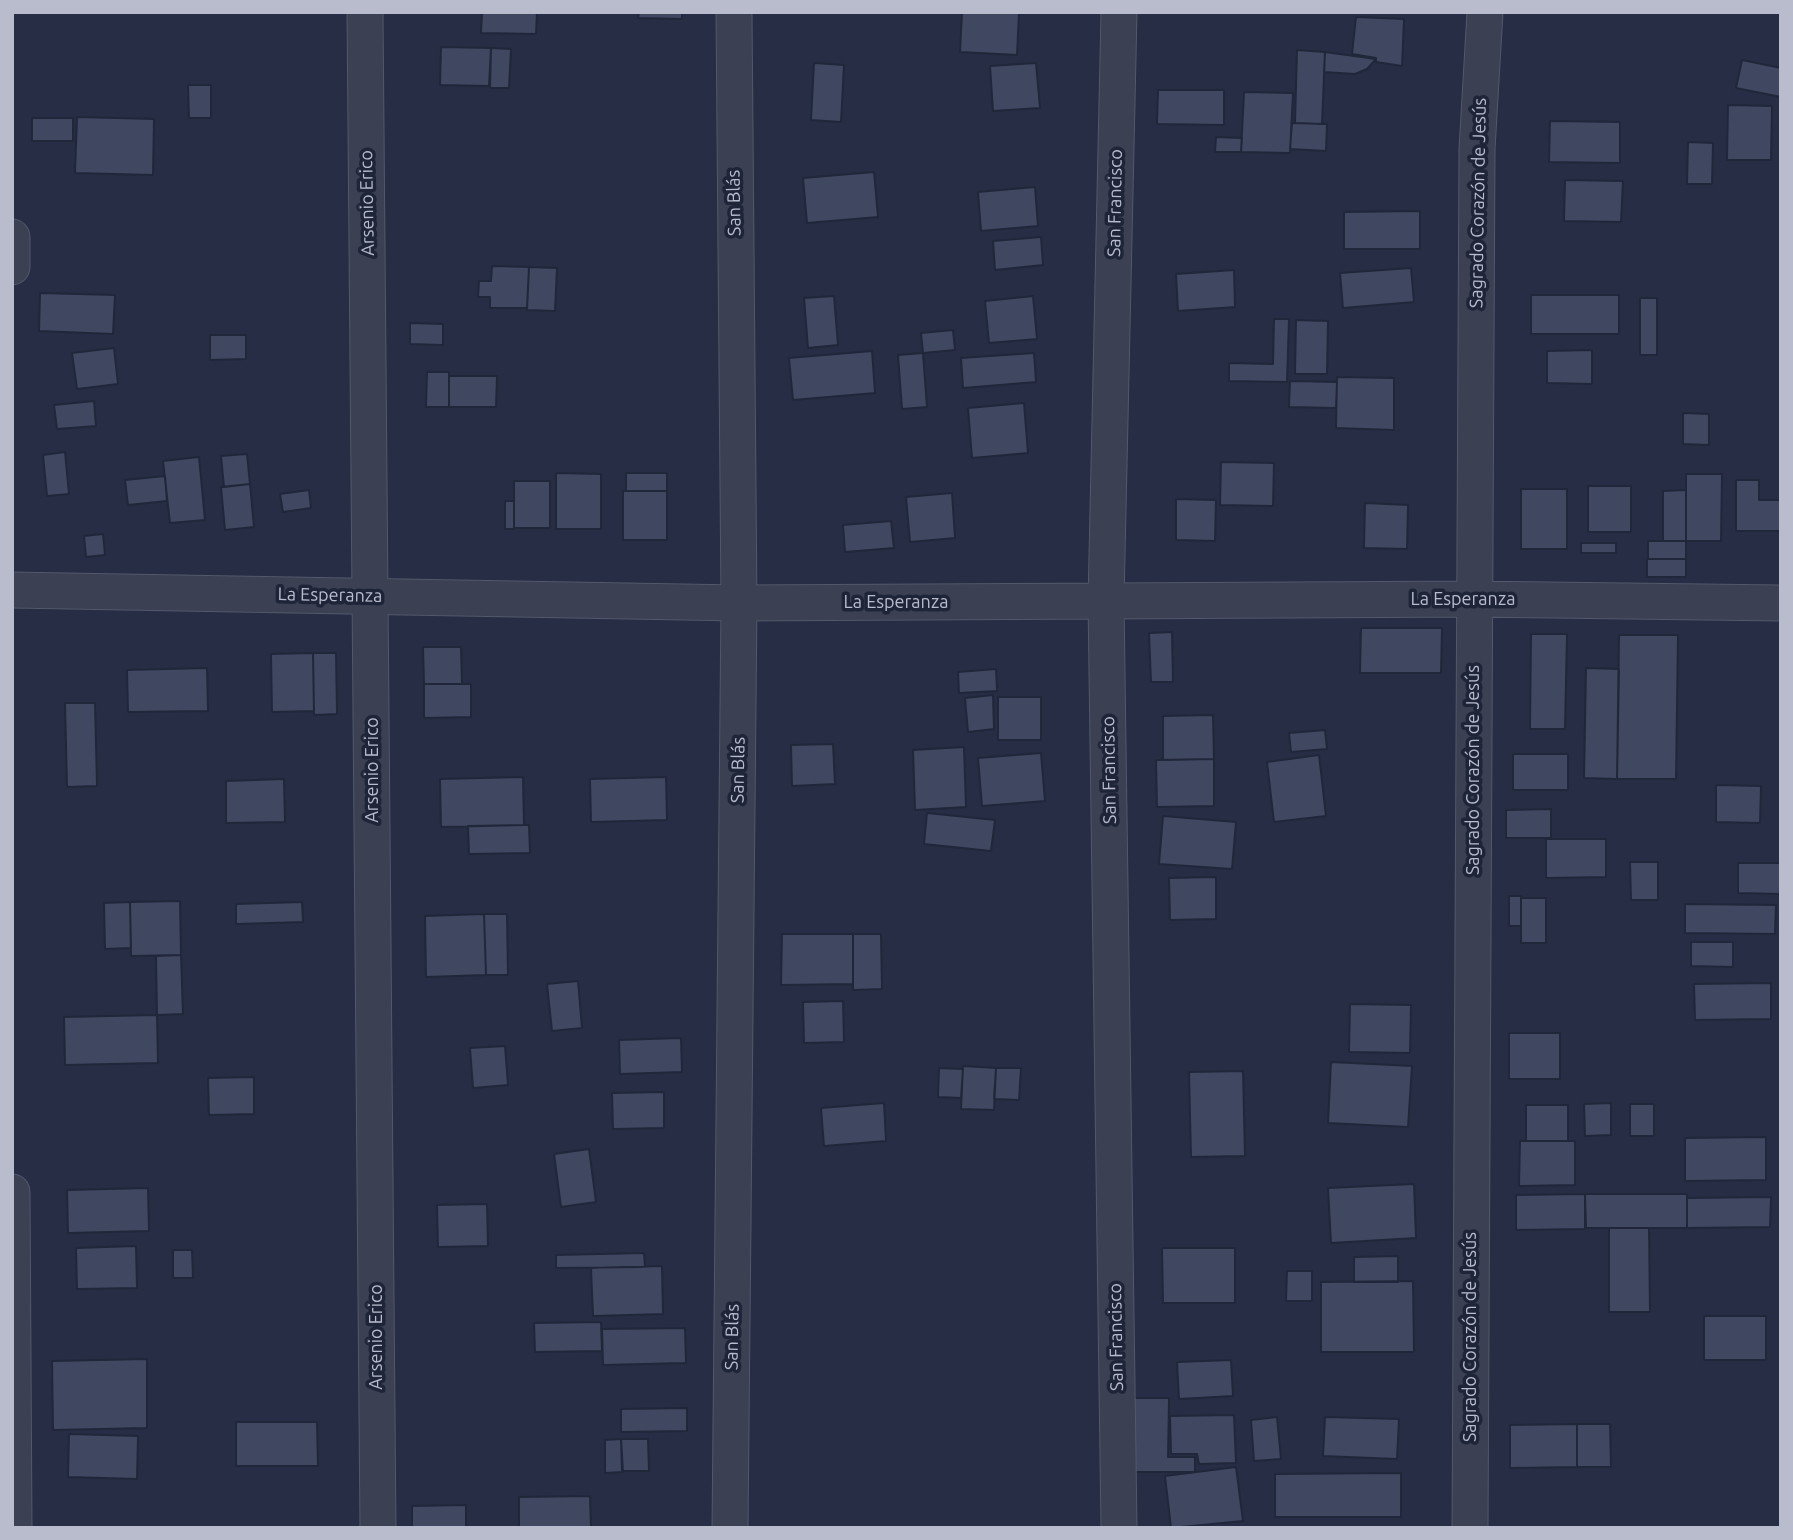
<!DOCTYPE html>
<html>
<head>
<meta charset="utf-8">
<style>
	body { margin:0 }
	#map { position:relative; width:1793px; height:1540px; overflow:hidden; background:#262d44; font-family:Ubuntu,sans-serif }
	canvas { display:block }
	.frame { position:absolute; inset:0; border:14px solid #b8bccd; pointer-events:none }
</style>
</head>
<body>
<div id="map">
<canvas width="1793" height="1540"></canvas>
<div class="frame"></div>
</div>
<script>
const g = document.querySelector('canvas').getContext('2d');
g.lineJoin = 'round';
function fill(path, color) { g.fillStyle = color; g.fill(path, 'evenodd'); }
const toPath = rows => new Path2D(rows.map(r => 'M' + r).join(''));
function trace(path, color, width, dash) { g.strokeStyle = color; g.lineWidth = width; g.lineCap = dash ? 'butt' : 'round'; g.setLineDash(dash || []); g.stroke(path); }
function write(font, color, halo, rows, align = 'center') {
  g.font = font + ' Ubuntu,sans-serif'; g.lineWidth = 7; g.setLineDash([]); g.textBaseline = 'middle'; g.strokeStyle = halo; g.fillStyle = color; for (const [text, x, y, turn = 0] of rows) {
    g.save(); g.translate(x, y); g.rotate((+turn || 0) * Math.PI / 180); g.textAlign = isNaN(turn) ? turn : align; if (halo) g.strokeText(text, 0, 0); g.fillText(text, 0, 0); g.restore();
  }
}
const building = toPath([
	[482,12,537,12,536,34,481,33,482,12],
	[639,12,682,12,682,19,638,18,639,12],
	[962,12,1019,12,1017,55,960,52,962,12],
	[1356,17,1404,19,1402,66,1376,62,1376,58,1352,54,1356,17],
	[441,47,491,48,489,86,440,85,441,47],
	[491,48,511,49,509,88,490,88,491,48],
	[1297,50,1325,52,1322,124,1295,123,1297,50],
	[1325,52,1376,59,1367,69,1355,74,1324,72,1325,52],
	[1742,60,1781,68,1781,97,1736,88,1742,60],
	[814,63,844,65,841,122,811,120,814,63],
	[1036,63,1040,108,993,111,990,66,1036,63],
	[188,85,211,85,211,118,189,118,188,85],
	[1158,90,1224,90,1224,125,1157,124,1158,90],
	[1244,92,1293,93,1290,153,1241,152,1244,92],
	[1728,105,1772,106,1771,160,1727,160,1728,105],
	[77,117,154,119,153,175,75,173,77,117],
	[32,118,73,118,73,141,32,141,32,118],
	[1550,121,1620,122,1620,163,1549,162,1550,121],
	[1292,123,1327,124,1326,151,1290,149,1292,123],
	[1216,137,1242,138,1241,152,1215,152,1216,137],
	[1688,142,1713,143,1712,184,1687,184,1688,142],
	[874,172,878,217,807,223,803,178,874,172],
	[1565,180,1623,181,1621,222,1564,221,1565,180],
	[1035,187,1038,226,981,231,978,192,1035,187],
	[1420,211,1420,249,1344,249,1344,212,1420,211],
	[1041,237,1043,265,995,270,993,241,1041,237],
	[492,266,529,267,527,308,490,308,490,297,478,297,479,281,491,281,492,266],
	[529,267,557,268,555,311,527,310,529,267],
	[1411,268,1414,302,1343,308,1340,273,1411,268],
	[1234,270,1235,307,1178,311,1176,274,1234,270],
	[40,293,115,295,113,334,39,331,40,293],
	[1531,295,1619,295,1619,334,1531,334,1531,295],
	[834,296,838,345,808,348,804,298,834,296],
	[1033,296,1037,339,989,343,985,301,1033,296],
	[1640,298,1657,298,1657,355,1640,355,1640,298],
	[1274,319,1289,319,1287,382,1229,381,1229,363,1273,364,1274,319],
	[1296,320,1328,321,1327,374,1295,374,1296,320],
	[410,323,443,324,443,345,410,344,410,323],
	[953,330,955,350,923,353,921,333,953,330],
	[210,335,246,335,246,359,210,360,210,335],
	[114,348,118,384,77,389,72,353,114,348],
	[1592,350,1592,384,1547,383,1547,351,1592,350],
	[872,351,875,393,793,400,789,358,872,351],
	[923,353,927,407,902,409,898,355,923,353],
	[1034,353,1036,382,963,388,961,358,1034,353],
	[427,372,449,372,449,407,426,407,427,372],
	[449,376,497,376,496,407,449,407,449,376],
	[1337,377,1394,378,1394,430,1336,428,1337,377],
	[1290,381,1337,382,1336,408,1289,407,1290,381],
	[94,401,96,426,57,429,54,405,94,401],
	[1024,403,1028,453,972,458,968,408,1024,403],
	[1683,413,1709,414,1709,445,1683,444,1683,413],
	[65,452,69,494,47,496,43,455,65,452],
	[247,454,250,484,224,487,221,456,247,454],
	[199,457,205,520,170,523,163,461,199,457],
	[1221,462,1274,463,1273,506,1220,505,1221,462],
	[556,473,601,474,601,529,556,529,556,473],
	[626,473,667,473,667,491,626,491,626,473],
	[1686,474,1722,474,1721,541,1686,541,1686,474],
	[165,476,167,501,128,505,125,480,165,476],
	[1736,480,1759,480,1759,500,1781,500,1781,531,1736,531,1736,480],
	[514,481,550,481,550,528,514,528,514,481],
	[250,484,254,527,225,530,221,487,250,484],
	[1588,486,1631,486,1631,532,1588,532,1588,486],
	[1521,489,1567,489,1567,549,1521,549,1521,489],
	[309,490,311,508,283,512,280,494,309,490],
	[1686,490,1686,541,1663,541,1663,491,1686,490],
	[623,491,667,491,667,540,623,540,623,491],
	[952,493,955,538,910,542,906,497,952,493],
	[1176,499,1216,500,1215,541,1176,540,1176,499],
	[505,501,514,501,514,529,505,529,505,501],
	[1365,503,1408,505,1407,549,1364,548,1365,503],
	[891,521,894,548,845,552,843,525,891,521],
	[103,534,105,555,86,557,84,536,103,534],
	[1648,541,1686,541,1686,559,1648,559,1648,541],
	[1581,543,1616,543,1616,553,1581,553,1581,543],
	[1647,559,1686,559,1686,577,1647,577,1647,559],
	[1361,628,1442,628,1441,673,1360,673,1361,628],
	[1172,632,1173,682,1151,682,1149,633,1172,632],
	[1531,634,1567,634,1565,729,1530,729,1531,634],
	[1619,635,1678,635,1676,779,1617,779,1619,635],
	[423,647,461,647,462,684,424,684,423,647],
	[313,653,336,653,337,714,314,715,313,653],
	[313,653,314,711,272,712,271,654,313,653],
	[207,668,208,711,128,712,127,670,207,668],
	[1586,668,1619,669,1617,779,1584,778,1586,668],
	[996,669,997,691,959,693,958,672,996,669],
	[424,684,471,684,471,717,424,718,424,684],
	[993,695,994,729,968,732,965,698,993,695],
	[998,697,1041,697,1041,740,998,740,998,697],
	[65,703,95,703,97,786,67,787,65,703],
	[1213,715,1214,759,1163,760,1163,716,1213,715],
	[1325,730,1327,749,1291,752,1289,733,1325,730],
	[833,744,835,784,792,786,791,745,833,744],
	[964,747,966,807,915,810,913,750,964,747],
	[1041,753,1045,801,982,806,978,758,1041,753],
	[1513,754,1568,754,1568,790,1513,790,1513,754],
	[1319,755,1326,816,1274,822,1267,762,1319,755],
	[1214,759,1214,806,1157,807,1156,760,1214,759],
	[523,777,524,825,441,827,440,779,523,777],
	[666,777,667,820,591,822,590,779,666,777],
	[284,779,285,822,226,823,226,781,284,779],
	[1716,785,1761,786,1760,823,1716,822,1716,785],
	[1551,809,1551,838,1506,838,1506,810,1551,809],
	[927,813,995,820,991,851,924,844,927,813],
	[1163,816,1236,822,1232,869,1159,864,1163,816],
	[524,825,529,825,530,853,469,854,468,826,524,825],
	[1546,839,1606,839,1606,877,1546,878,1546,839],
	[1630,862,1658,862,1658,900,1631,900,1630,862],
	[1738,863,1781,863,1781,894,1738,893,1738,863],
	[1216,877,1216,919,1170,920,1169,878,1216,877],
	[1509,896,1521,896,1521,926,1509,926,1509,896],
	[1521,898,1546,898,1546,943,1521,943,1521,898],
	[180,901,181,955,131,956,130,902,180,901],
	[130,902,131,948,105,949,104,903,130,902],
	[302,902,303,922,236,924,236,904,302,902],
	[1685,904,1776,905,1775,934,1685,933,1685,904],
	[484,914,507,914,508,975,486,975,484,914],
	[484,914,486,975,426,977,425,916,484,914],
	[782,934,853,934,853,984,781,985,782,934],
	[853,934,881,934,882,989,853,990,853,934],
	[1691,942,1733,942,1733,967,1691,966,1691,942],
	[181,955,183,1014,157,1015,156,956,181,955],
	[578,981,582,1028,552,1031,547,984,578,981],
	[1771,983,1771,1019,1695,1020,1694,984,1771,983],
	[843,1001,844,1042,804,1043,803,1002,843,1001],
	[1350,1004,1411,1005,1410,1053,1349,1052,1350,1004],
	[157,1015,158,1063,65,1065,64,1017,157,1015],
	[1509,1033,1560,1033,1560,1079,1509,1079,1509,1033],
	[681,1038,682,1072,620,1074,619,1040,681,1038],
	[505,1046,508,1085,473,1088,470,1048,505,1046],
	[1331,1062,1412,1066,1408,1127,1328,1123,1331,1062],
	[963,1066,996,1068,994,1110,961,1109,963,1066],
	[939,1068,963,1069,961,1098,938,1097,939,1068],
	[996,1068,1021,1068,1019,1100,994,1099,996,1068],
	[1243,1071,1245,1156,1191,1157,1189,1072,1243,1071],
	[254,1077,254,1114,209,1115,208,1078,254,1077],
	[664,1092,664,1128,613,1129,612,1093,664,1092],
	[884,1103,886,1141,824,1146,821,1108,884,1103],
	[1611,1103,1611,1135,1585,1136,1584,1104,1611,1103],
	[1630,1104,1654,1104,1654,1136,1630,1136,1630,1104],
	[1526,1105,1568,1105,1568,1141,1526,1141,1526,1105],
	[1766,1137,1766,1180,1685,1181,1685,1138,1766,1137],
	[1520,1141,1575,1141,1575,1185,1519,1186,1520,1141],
	[589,1149,596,1202,561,1207,554,1154,589,1149],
	[1414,1184,1416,1238,1331,1243,1328,1188,1414,1184],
	[148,1188,149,1231,68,1233,67,1190,148,1188],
	[1585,1194,1585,1229,1516,1230,1516,1195,1585,1194],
	[1585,1194,1687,1194,1687,1228,1586,1228,1585,1194],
	[1771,1197,1770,1227,1687,1228,1687,1198,1771,1197],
	[487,1204,488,1246,438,1247,437,1205,487,1204],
	[1609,1228,1649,1228,1650,1312,1609,1312,1609,1228],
	[136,1246,137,1288,77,1289,76,1248,136,1246],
	[1162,1248,1235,1248,1235,1303,1163,1303,1162,1248],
	[173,1250,192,1250,193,1278,173,1278,173,1250],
	[644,1253,645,1267,556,1268,556,1255,644,1253],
	[1398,1256,1398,1282,1354,1282,1354,1257,1398,1256],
	[662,1266,663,1314,593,1316,591,1268,662,1266],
	[1287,1271,1312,1271,1312,1301,1286,1301,1287,1271],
	[1413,1281,1414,1352,1321,1352,1321,1282,1413,1281],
	[1704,1316,1766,1316,1766,1360,1704,1360,1704,1316],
	[601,1322,602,1351,535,1352,534,1323,601,1322],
	[685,1328,686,1363,603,1365,602,1329,685,1328],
	[147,1359,147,1428,53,1430,52,1361,147,1359],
	[1231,1360,1233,1396,1179,1399,1177,1362,1231,1360],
	[1123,1398,1169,1398,1168,1457,1195,1457,1195,1472,1122,1472,1123,1398],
	[687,1408,687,1431,621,1432,621,1409,687,1408],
	[1234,1415,1236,1463,1199,1464,1197,1454,1171,1454,1170,1416,1234,1415],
	[1277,1417,1281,1459,1254,1461,1251,1420,1277,1417],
	[1325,1417,1399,1419,1397,1459,1323,1456,1325,1417],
	[236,1422,317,1422,318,1466,236,1466,236,1422],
	[1577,1424,1610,1424,1611,1467,1577,1467,1577,1424],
	[1577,1424,1577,1467,1510,1468,1510,1425,1577,1424],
	[69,1434,138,1436,137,1479,68,1477,69,1434],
	[621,1439,623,1472,605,1473,605,1440,621,1439],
	[621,1439,648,1439,649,1471,622,1471,621,1439],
	[1236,1467,1243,1521,1171,1528,1165,1476,1236,1467],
	[1401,1473,1401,1517,1275,1517,1275,1474,1401,1473],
	[590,1496,591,1527,519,1528,519,1497,590,1496],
	[466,1505,466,1528,412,1528,412,1506,466,1505]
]);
const minor = toPath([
	[365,12,378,1528],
	[12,237,12,267],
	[12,590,739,603,1473,599,1781,603],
	[12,1192,14,1528],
	[730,1528,739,603,734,12],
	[1119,1528,1106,601,1119,12],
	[1470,1528,1477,149,1485,12]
]);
const streetNames = [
	["Arsenio Erico",367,203,-91],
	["San Blás",734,203,-91],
	["San Francisco",1115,203,-89],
	["Sagrado Corazón de Jesús",1478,203,-89],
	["La Esperanza",330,595,1],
	["La Esperanza",1463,599],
	["La Esperanza",896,602],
	["Arsenio Erico",372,770,-90],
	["San Blás",738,770,-89],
	["San Francisco",1109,770,-91],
	["Sagrado Corazón de Jesús",1473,770,-90],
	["Arsenio Erico",376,1337,-90],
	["San Blás",732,1337,-89],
	["San Francisco",1116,1337,-91],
	["Sagrado Corazón de Jesús",1470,1337,-90]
];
fill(building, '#404861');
trace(building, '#21273b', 2);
trace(minor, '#53586b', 37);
trace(minor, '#3b4053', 35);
write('18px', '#b8bccd', '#1f2539', streetNames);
</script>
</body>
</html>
